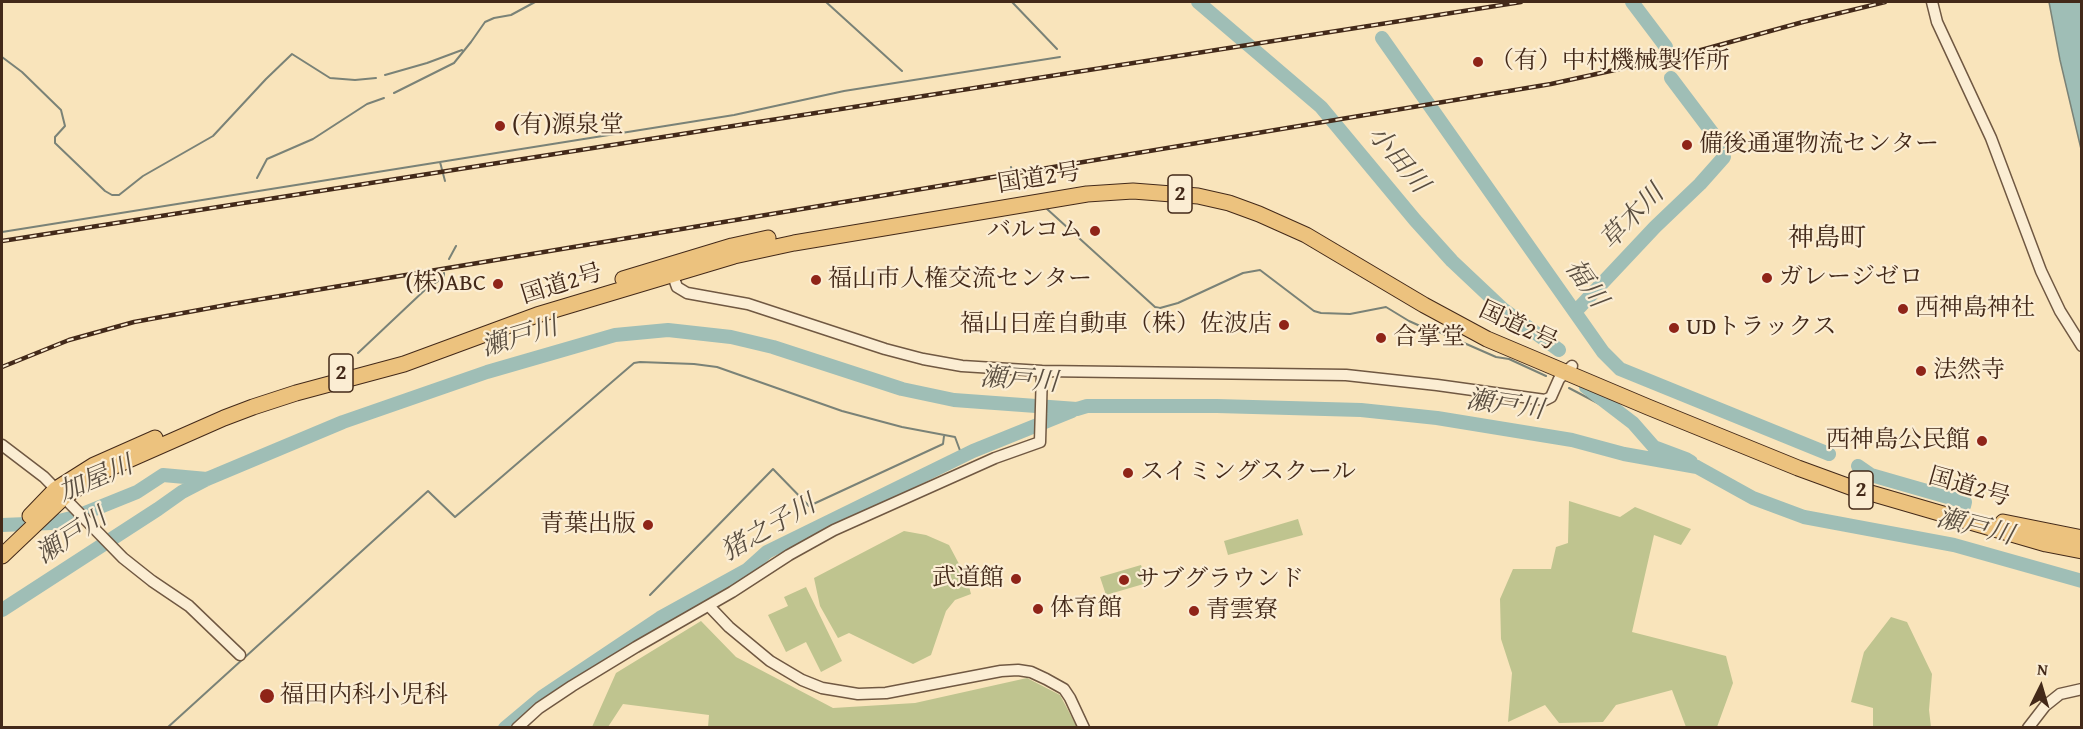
<!DOCTYPE html>
<html>
<head>
<meta charset="utf-8">
<style>
	body { margin:0 }
	#map { position:relative; width:2083px; height:729px; overflow:hidden; background:#f9e4bb; font-family:"Gentium Book Plus",serif }
	canvas { display:block }
	.frame { position:absolute; inset:0; border:3px solid #432919; pointer-events:none }
	.north { position:absolute; left:2011px; top:657px; width:60px; height:60px; -webkit-text-stroke:4px #fbedd3; paint-order:stroke; rotate:5deg; font-size:16px; font-weight:700; line-height:24px; text-align:center; color:#432919 }
	.north::after { content:''; display:block; margin:auto; width:21px; height:27px; background:#432919; clip-path:polygon(50% 0,100% 100%,50% 72%,0 100%) }
</style>
</head>
<body>
<div id="map">
<canvas width="2083" height="729"></canvas>
<div class="frame"></div>
<div class="north">N</div>
</div>
<script>
const g = document.querySelector('canvas').getContext('2d');
g.lineJoin = 'round';
function fill(path, color) { g.fillStyle = color; g.fill(path, 'evenodd'); }
const toPath = rows => new Path2D(rows.map(r => 'M' + r).join(''));
function trace(path, color, width, dash) { g.strokeStyle = color; g.lineWidth = width; g.lineCap = dash ? 'butt' : 'round'; g.setLineDash(dash || []); g.stroke(path); }
function write(font, color, halo, rows, align = 'center') {
  g.font = font + ' "Gentium Book Plus","Noto Serif JP",serif'; g.lineWidth = 4.5; g.setLineDash([]); g.textBaseline = 'middle'; g.strokeStyle = halo; g.fillStyle = color; for (const [text, x, y, turn = 0] of rows) {
    g.save(); g.translate(x, y); g.rotate((+turn || 0) * Math.PI / 180); g.textAlign = isNaN(turn) ? turn : align; if (halo) g.strokeText(text, 0, 0); g.fillText(text, 0, 0); g.restore();
  }
}
const green = toPath([
	[1569,501,1620,517,1635,507,1691,529,1681,545,1654,535,1632,632,1726,656,1733,683,1717,727,1686,727,1672,690,1616,705,1603,722,1559,723,1545,705,1508,722,1512,673,1501,639,1500,599,1513,569,1551,569,1556,547,1568,543],
	[1298,519,1303,535,1228,555,1224,541],
	[904,531,926,535,949,545,967,579,971,594,955,600,946,611,931,655,913,664,849,633,838,638,820,606,814,578],
	[1141,565,1147,583,1106,595,1100,577],
	[806,587,842,661,821,672,806,642,786,652,768,615,788,606,784,597],
	[1891,617,1907,622,1932,674,1929,710,1931,727,1873,727,1873,708,1851,702,1864,652],
	[701,621,736,657,833,708,915,703,1027,678,1060,695,1077,727,708,727,709,715,623,704,608,727,592,727,616,673]
]);
const water = toPath([
	[2049,2,2081,2,2081,149,2060,60,2049,2]
]);
const stream = toPath([
	[826,2,902,71],
	[1012,2,1057,49],
	[2,57,22,72,61,110,65,126,55,137,55,143,105,191,112,195,119,195,143,176,213,136,266,79,292,54,330,78,355,80,376,78],
	[385,75,427,63,462,50],
	[394,93,454,63,471,42,485,22,494,18,511,15,535,2],
	[440,162,445,181],
	[1011,167,1013,177],
	[257,178,267,159,313,139,367,104,384,98],
	[1047,209,1155,307,1160,308,1178,303,1243,273,1260,270,1314,311,1321,313,1350,314,1386,307,1409,321,1429,330,1439,332,1496,357,1509,359,1546,376],
	[2,232,734,115,844,91,1060,57],
	[449,259,456,246],
	[358,353,428,287,444,278,444,273],
	[1569,388,1628,419],
	[650,595,773,469,809,506,943,444,944,436],
	[167,728,428,491,455,517,634,363,640,362,694,364,717,367,842,411,902,427,955,437,962,456]
]);
const river = toPath([
	[1198,2,1321,107,1415,220,1452,261,1504,310,1559,350],
	[1632,2,1666,47],
	[1382,38,1603,352,1620,369,1829,454],
	[1671,78,1720,143],
	[1576,311,1655,227,1700,184,1724,157],
	[1586,387,1633,423,1654,447,1686,459,1691,462],
	[1858,466,1871,475,1965,502,1964,506],
	[2,525,51,523,75,517,137,492,163,475,207,479],
	[2,610,158,509,182,492,207,479,343,422,487,372,615,335,668,330,731,337,773,347,902,389,954,400,1077,409,1087,406,1217,406,1361,410,1437,418,1572,440,1624,454,1697,467,1753,498,1804,517,1954,545,2082,581],
	[505,728,542,697,660,618,747,570,767,552,973,451,1072,411]
]);
const minor = toPath([
	[1932,2,1937,22,1991,138,2041,271,2060,311,2082,346],
	[671,270,677,287,687,293,748,304,885,349,923,359,962,366,1042,371,1346,375,1437,385,1545,400,1551,397,1559,379,1572,366],
	[2,445,44,477,123,558,152,581,189,606,240,655],
	[709,606,729,627,770,661,802,680,822,688,858,694,886,693,1001,671,1018,670,1031,672,1046,679,1064,689,1070,698,1084,728],
	[517,728,539,708,572,686,636,647,732,592,789,555,834,530,995,458,1040,442,1042,371],
	[2028,728,2045,706,2060,694,2082,689]
]);
const highway = toPath([
	[623,279,732,246,768,238],
	[30,516,56,489,94,465,155,438],
	[2003,522,2082,538],
	[2,556,64,497,106,470,224,418,253,407,296,393,404,364,537,315,734,256,794,243,1087,194,1133,191,1198,196,1229,203,1259,214,1306,235,1424,305,1487,339,1648,407,1798,468,1850,487,2046,544,2082,551]
]);
const rail = toPath([
	[2,241,1521,2],
	[2,367,69,340,134,322,232,304,1551,84,1683,55,1803,22,1885,2]
]);
const markers = [
	[1478,62,6,"#8f2418"],
	[500,126,6,"#8f2418"],
	[1687,145,6,"#8f2418"],
	[1095,231,6,"#8f2418"],
	[1767,278,6,"#8f2418"],
	[816,280,6,"#8f2418"],
	[498,284,6,"#8f2418"],
	[1903,309,6,"#8f2418"],
	[1284,325,6,"#8f2418"],
	[1674,328,6,"#8f2418"],
	[1381,338,6,"#8f2418"],
	[1921,371,6,"#8f2418"],
	[1982,441,6,"#8f2418"],
	[1128,473,6,"#8f2418"],
	[648,525,6,"#8f2418"],
	[1016,579,6,"#8f2418"],
	[1124,580,6,"#8f2418"],
	[1038,609,6,"#8f2418"],
	[1194,611,6,"#8f2418"],
	[267,696,8,"#8f2418"]
];
const shields = [
	[1180,194,24],
	[341,373,24],
	[1861,490,24]
];
const shieldNames = [
	["2",1180,194],
	["2",341,373],
	["2",1861,490]
];
const poiNames = [
	["（有）中村機械製作所",1490,62],
	["(有)源泉堂",512,126],
	["備後通運物流センター",1699,145],
	["バルコム",1083,231,"right"],
	["ガレージゼロ",1779,278],
	["福山市人権交流センター",828,280],
	["(株)ABC",486,284,"right"],
	["西神島神社",1915,309],
	["福山日産自動車（株）佐波店",1272,325,"right"],
	["UDトラックス",1686,328],
	["合掌堂",1393,338],
	["法然寺",1933,371],
	["西神島公民館",1970,441,"right"],
	["スイミングスクール",1140,473],
	["青葉出版",636,525,"right"],
	["武道館",1004,579,"right"],
	["サブグラウンド",1136,580],
	["体育館",1050,609],
	["青雲寮",1206,611],
	["福田内科小児科",280,696]
];
const streetNames = [
	["国道2号",1039,179,-9],
	["国道2号",562,285,-17],
	["国道2号",1518,327,25],
	["国道2号",1969,488,16]
];
const waterNames = [
	["小田川",1397,160,50],
	["草木川",1633,218,-46],
	["福川",1585,284,55],
	["瀬戸川",520,338,-17],
	["瀬戸川",1019,381,4],
	["瀬戸川",1505,406,8],
	["加屋川",96,480,-23],
	["瀬戸川",1975,528,14],
	["猪之子川",769,529,-30],
	["瀬戸川",72,537,-33]
];
const neighbourhoodNames = [
	["神島町",1827,239]
];
fill(green, '#bfc48f');
fill(water, '#9fbeb6');
trace(water, '#7a8277', 1.5);
trace(stream, '#7a8277', 2);
trace(river, '#9fbeb6', 14);
trace(minor, '#705842', 13);
trace(highway, '#432919', 17);
trace(minor, '#fbedd3', 10);
trace(highway, '#ecc27e', 15);
trace(rail, '#432919', 4.5);
trace(rail, '#fbedd3', 2, [7]);
for (const [x, y, r, color] of markers) { const dot = new Path2D(); dot.arc(x, y, r, 0, 2 * Math.PI); g.fillStyle = color; g.fill(dot); trace(dot, '#fbedd3', 2); }
for (const [x, y, w] of shields) { const box = new Path2D(); box.roundRect(x - w / 2, y - 19, w, 38, 4.5); g.fillStyle = '#fbedd3'; g.fill(box); trace(box, '#432919', 1.5); }
write('bold 22px', '#432919', null, shieldNames);
write('24px', '#432919', '#fbedd3', poiNames, 'left');
write('24px', '#432919', '#fbedd3', streetNames);
write('italic 26px', '#5a4e40', '#fbedd3', waterNames);
write('26px', '#432919', '#fbedd3', neighbourhoodNames);
</script>
</body>
</html>
